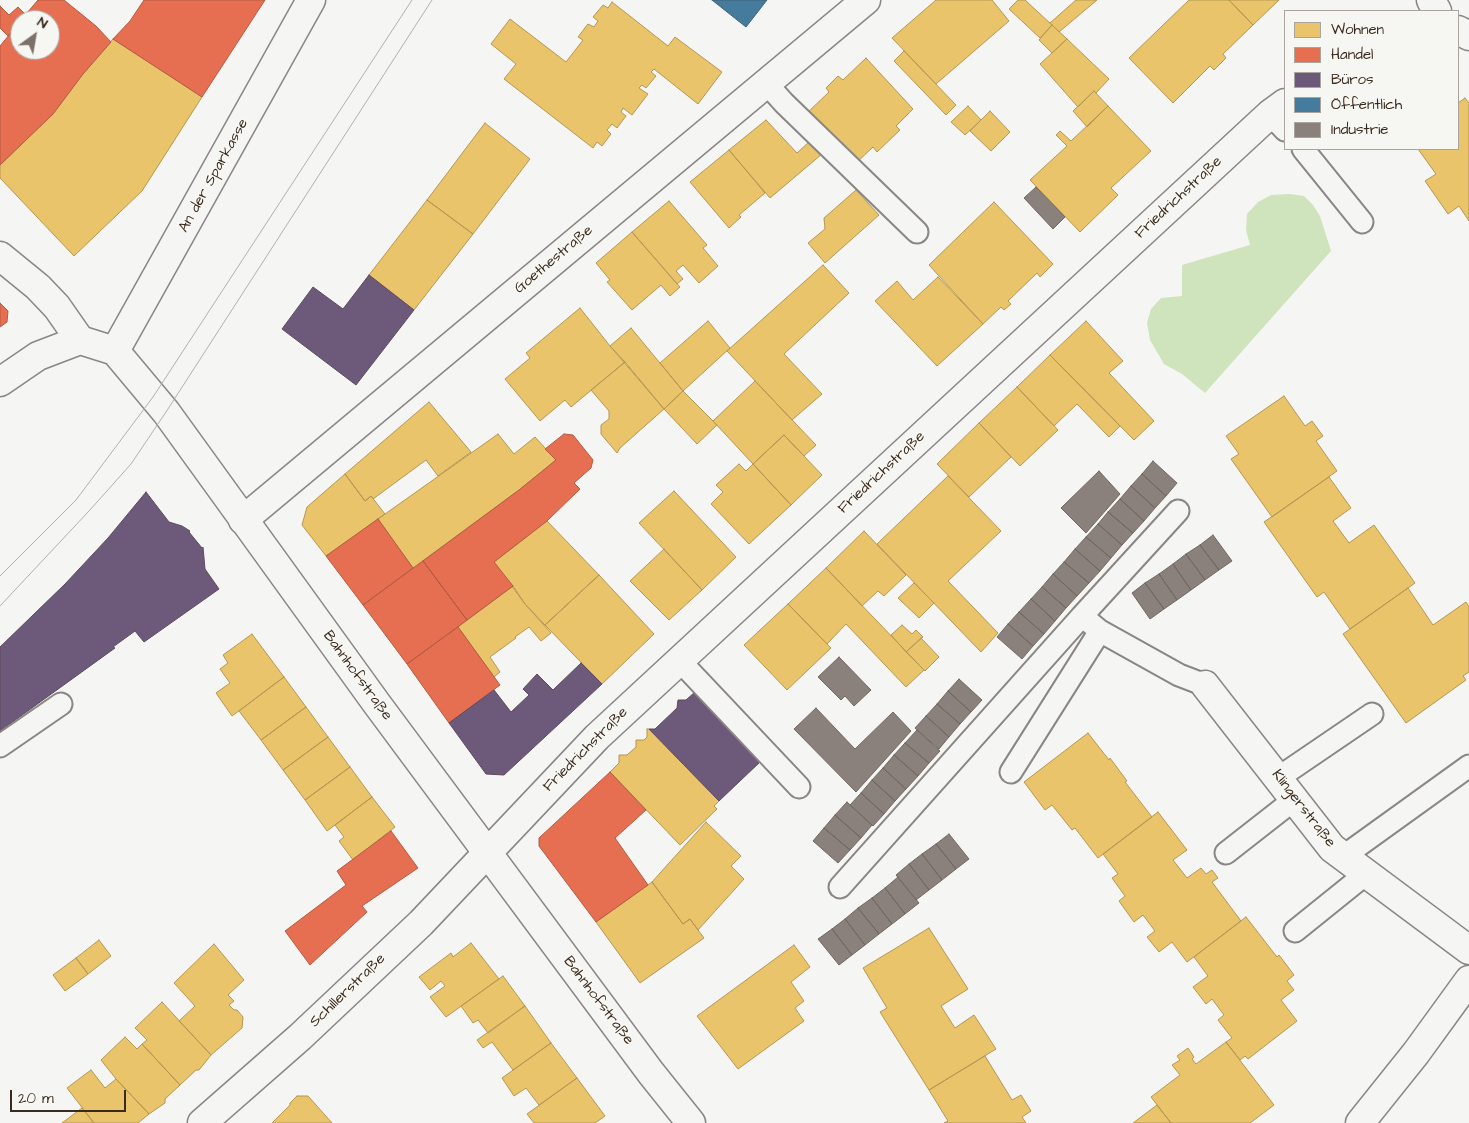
<!DOCTYPE html>
<html>
<head>
<meta charset="utf-8">
<style>
	body { margin:0 }
	#map { position:relative; width:1469px; height:1123px; overflow:hidden; background:#f5f5f3; font-family:"Architects Daughter",sans-serif }
	canvas { display:block }
	.legend { position:absolute; left:1284px; top:10px; width:175px; height:140px; box-sizing:border-box; background:#f6f6f2; border:1px solid #aba49d; margin:0; padding:6px 9px; list-style:none; font-size:15px; color:#3b2a1e }
	.legend li { display:flex; align-items:center; gap:10px; height:25px }
	.legend b { width:25px; border:1px solid #aba49d }
	.north { position:absolute; left:10px; top:10px; width:50px; height:50px; box-sizing:border-box; background:#f6f6f2; border:1px solid #aba49d; border-radius:50%; rotate:32deg; font-size:14px; font-weight:700; line-height:20px; text-align:center; color:#3b2a1e }
	.north::after { content:''; display:block; margin:auto; width:18px; height:22px; background:#7c7169; clip-path:polygon(50% 0,100% 100%,50% 72%,0 100%) }
	.scale { position:absolute; left:10px; top:1090px; width:116px; height:22px; box-sizing:border-box; border:2px solid #3b2a1e; border-top:0; padding-left:6px; font-size:15px; line-height:18px; white-space:nowrap; color:#3b2a1e; -webkit-text-stroke:4px #f6f6f2; paint-order:stroke }
</style>
</head>
<body>
<div id="map">
<canvas width="1469" height="1123"></canvas>
<ul class="legend">
<li><b style="height:14px;background:#e9c46a"></b>Wohnen</li>
<li><b style="height:14px;background:#e76f51"></b>Handel</li>
<li><b style="height:14px;background:#6d597a"></b>Büros</li>
<li><b style="height:14px;background:#457b9d"></b>Öffentlich</li>
<li><b style="height:14px;background:#8a817c"></b>Industrie</li>
</ul>
<div class="north">N</div>
<div class="scale">20 m</div>
</div>
<script>
const g = document.querySelector('canvas').getContext('2d');
g.lineJoin = 'round';
function fill(path, color) { g.fillStyle = color; g.fill(path, 'evenodd'); }
const toPath = rows => new Path2D(rows.map(r => 'M' + r).join(''));
function trace(path, color, width, dash) { g.strokeStyle = color; g.lineWidth = width; g.lineCap = dash ? 'butt' : 'round'; g.setLineDash(dash || []); g.stroke(path); }
function write(font, color, halo, rows, align = 'center') {
  g.font = font + ' "Architects Daughter",sans-serif'; g.lineWidth = 5; g.setLineDash([]); g.textBaseline = 'middle'; g.strokeStyle = halo; g.fillStyle = color; for (const [text, x, y, turn = 0] of rows) {
    g.save(); g.translate(x, y); g.rotate((+turn || 0) * Math.PI / 180); g.textAlign = isNaN(turn) ? turn : align; if (halo) g.strokeText(text, 0, 0); g.fillText(text, 0, 0); g.restore();
  }
}
const green = toPath([
	[1290,194,1304,196,1313,205,1320,216,1331,251,1205,393,1182,374,1164,364,1150,340,1147,323,1151,309,1161,298,1182,296,1182,265,1250,245,1246,230,1247,214,1258,202,1271,195]
]);
const homes = toPath([
	[936,0,992,0,1009,21,936,84,892,38,936,0],
	[1018,0,1025,0,1052,25,1040,38,1009,9,1018,0],
	[1076,0,1097,0,1059,32,1050,23,1076,0],
	[1189,0,1229,0,1253,25,1223,54,1226,58,1214,70,1210,66,1173,103,1129,58,1189,0],
	[1229,0,1279,0,1253,25,1229,0],
	[612,2,668,46,675,37,722,72,698,104,654,69,651,72,656,76,646,88,642,85,639,88,648,94,632,115,623,108,621,112,626,116,617,128,612,124,607,130,611,134,602,146,597,142,593,148,504,79,516,64,491,44,510,19,566,62,583,40,578,37,588,24,594,27,598,21,593,17,603,5,608,8,612,2],
	[1052,25,1067,39,1052,53,1039,40,1052,25],
	[113,39,202,97,142,191,74,256,0,178,0,165,53,114,83,74,113,39],
	[1067,39,1109,79,1096,93,1094,91,1078,107,1040,64,1067,39],
	[904,51,956,105,946,115,894,61,904,51],
	[866,58,913,109,896,126,900,130,877,152,873,147,854,165,806,114,829,92,826,88,838,76,843,80,866,58],
	[1094,91,1108,106,1087,127,1073,111,1094,91],
	[1465,98,1469,103,1469,221,1459,206,1448,214,1425,181,1436,174,1418,149,1458,149,1458,103,1465,98],
	[968,106,981,120,965,135,951,122,968,106],
	[1108,106,1151,151,1111,188,1118,195,1080,232,1030,180,1067,146,1056,135,1060,131,1071,141,1108,106],
	[990,111,1010,132,991,151,970,131,990,111],
	[766,120,797,153,809,142,822,154,770,198,729,150,766,120],
	[485,123,530,159,473,234,427,200,485,123],
	[729,150,765,193,739,215,741,217,729,228,690,182,729,150],
	[856,190,879,215,825,263,808,243,825,229,824,218,856,190],
	[427,200,473,234,414,310,369,275,427,200],
	[669,201,707,245,703,248,718,266,699,283,683,265,676,271,683,279,677,284,632,232,669,201],
	[994,202,1053,264,1040,277,1037,273,1008,301,1011,304,1004,310,1001,307,983,324,929,265,994,202],
	[632,232,680,287,670,296,661,285,632,310,607,282,610,280,596,263,632,232],
	[823,265,849,293,784,354,822,394,792,420,727,351,823,265],
	[938,277,983,324,937,366,875,301,897,281,913,300,938,277],
	[580,308,610,346,625,362,571,407,565,400,540,421,505,379,530,358,526,353,580,308],
	[708,321,730,348,683,391,660,363,708,321],
	[1086,321,1123,361,1109,373,1154,421,1134,440,1050,355,1086,321],
	[631,328,683,391,664,409,610,346,631,328],
	[1050,355,1120,426,1109,437,1077,404,1054,426,1017,387,1050,355],
	[625,362,664,409,620,448,617,453,601,434,601,425,609,419,609,411,591,390,625,362],
	[755,381,816,445,804,456,784,435,753,464,713,421,755,381],
	[1017,387,1058,430,1020,466,979,423,1017,387],
	[683,391,717,425,697,444,664,409,683,391],
	[1284,396,1305,426,1312,421,1323,436,1316,441,1337,471,1272,517,1231,459,1239,454,1226,436,1284,396],
	[429,402,471,452,438,476,426,460,373,499,371,496,365,501,345,474,429,402],
	[979,423,1011,457,969,497,937,464,979,423],
	[498,434,514,454,535,437,556,460,519,490,413,568,378,519,498,434],
	[784,435,822,475,791,505,753,464,784,435],
	[739,464,746,471,753,464,791,505,749,544,711,504,723,492,716,485,739,464],
	[345,474,365,501,371,496,385,514,326,556,302,525,307,507,345,474],
	[948,476,1001,531,948,581,998,633,981,652,877,544,948,476],
	[1329,477,1351,508,1333,521,1349,543,1374,525,1415,583,1350,629,1324,592,1317,597,1264,522,1329,477],
	[674,491,736,557,702,590,639,523,674,491],
	[547,521,599,575,545,625,525,604,494,562,547,521],
	[864,531,906,575,884,596,878,591,862,606,826,568,864,531],
	[664,549,702,590,669,620,630,581,664,549],
	[826,568,924,670,906,687,846,624,827,644,788,604,826,568],
	[599,575,654,634,602,684,545,625,599,575],
	[914,583,934,603,919,618,898,598,914,583],
	[513,586,525,604,551,633,541,641,529,627,515,637,516,638,490,657,500,672,494,677,458,627,513,586],
	[1408,588,1433,625,1466,602,1469,607,1469,672,1463,676,1466,680,1406,723,1343,634,1408,588],
	[788,604,831,648,787,690,744,645,788,604],
	[902,625,912,634,916,630,923,637,906,652,891,635,902,625],
	[252,634,284,677,232,716,216,693,230,683,220,669,228,663,223,655,252,634],
	[921,638,939,657,925,671,906,652,921,638],
	[284,677,306,707,261,740,239,711,284,677],
	[306,707,328,737,283,770,261,740,306,707],
	[647,729,649,729,719,801,714,806,717,809,680,845,610,772,619,763,619,755,627,755,636,747,636,740,644,740,647,737,647,729],
	[1088,733,1109,760,1110,758,1127,781,1125,782,1152,817,1098,858,1075,828,1072,830,1052,805,1045,810,1024,782,1088,733],
	[328,737,350,767,305,800,283,770,328,737],
	[350,767,372,797,327,831,305,800,350,767],
	[372,797,395,827,353,860,339,841,344,837,335,825,372,797],
	[1158,812,1187,850,1173,860,1187,878,1201,868,1206,874,1212,870,1218,878,1212,882,1241,921,1187,962,1172,942,1159,952,1147,937,1155,931,1143,915,1134,922,1119,901,1125,896,1112,878,1118,874,1103,854,1158,812],
	[706,822,741,856,731,866,744,879,698,930,690,919,683,924,652,882,706,822],
	[652,882,683,924,690,919,704,938,640,983,596,922,652,882],
	[1246,917,1277,957,1279,955,1294,975,1287,981,1294,990,1281,1000,1297,1021,1248,1059,1245,1056,1240,1060,1226,1042,1232,1038,1218,1020,1224,1015,1212,999,1206,1004,1193,987,1208,976,1194,957,1246,917],
	[929,928,968,989,941,1006,955,1028,974,1015,996,1049,929,1090,880,1012,887,1008,863,968,929,928],
	[99,940,111,956,88,974,76,958,99,940],
	[471,943,499,979,446,1017,430,997,445,986,441,981,430,990,419,977,451,953,453,957,471,943],
	[214,944,244,980,228,995,234,1001,229,1005,234,1010,237,1010,243,1017,242,1028,211,1055,179,1021,195,1006,174,983,214,944],
	[794,945,810,967,791,982,804,1001,795,1008,804,1021,738,1069,697,1016,794,945],
	[76,958,88,974,65,991,53,975,76,958],
	[503,976,525,1006,488,1033,478,1020,473,1023,461,1006,503,976],
	[162,1002,211,1055,199,1070,196,1070,180,1085,142,1044,147,1040,135,1028,162,1002],
	[525,1006,551,1043,513,1070,492,1042,483,1048,477,1040,525,1006],
	[125,1037,137,1049,142,1044,180,1085,165,1099,165,1103,149,1114,116,1079,101,1060,125,1037],
	[1226,1042,1274,1105,1250,1123,1171,1123,1151,1097,1180,1075,1172,1065,1180,1060,1177,1056,1188,1048,1194,1057,1192,1059,1196,1064,1226,1042],
	[551,1043,577,1078,539,1105,526,1088,514,1096,502,1078,551,1043],
	[985,1056,1012,1100,1021,1095,1031,1111,1022,1117,1026,1123,944,1123,948,1121,929,1090,985,1056],
	[91,1070,105,1088,116,1079,149,1114,138,1123,94,1123,67,1088,91,1070],
	[577,1078,605,1116,595,1123,534,1123,527,1114,577,1078],
	[297,1096,308,1096,332,1123,272,1123,290,1105,290,1103,297,1096],
	[1157,1105,1171,1123,1133,1123,1157,1105],
	[82,1108,94,1123,62,1123,82,1108]
]);
const shops = toPath([
	[38,0,64,0,96,26,111,42,83,74,53,114,0,165,0,46,20,22,20,50,50,50,50,20,21,20,38,0],
	[144,0,265,0,202,97,113,39,130,21,144,0],
	[0,6,9,15,18,7,26,15,8,36,0,28,0,6],
	[0,303,8,311,7,322,0,327,0,303],
	[564,434,573,435,593,460,591,468,574,483,580,489,547,521,494,562,513,586,467,620,423,561,519,490,556,460,545,449,564,434],
	[378,519,413,568,363,605,326,556,378,519],
	[423,561,467,620,407,664,363,605,423,561],
	[458,627,500,685,449,723,407,664,458,627],
	[610,772,646,810,615,838,648,885,596,922,539,846,539,838,610,772],
	[391,831,418,868,362,906,367,912,310,965,285,931,346,885,337,871,391,831]
]);
const offices = toPath([
	[369,275,414,310,356,385,282,329,313,287,343,309,369,275],
	[146,492,169,522,182,526,190,531,189,532,202,548,203,547,205,569,219,589,144,642,135,631,113,647,115,648,0,731,0,647,65,584,108,538,146,492],
	[581,663,602,684,504,775,486,774,449,723,494,690,511,712,529,695,523,689,537,674,553,690,581,663],
	[695,692,715,714,722,715,721,721,760,762,719,801,649,729,655,729,677,708,678,700,686,700,695,692]
]);
const public = toPath([
	[712,0,767,0,746,27,712,0]
]);
const industry = toPath([
	[1036,187,1065,217,1053,229,1024,198,1036,187],
	[1153,461,1177,483,1166,496,1142,474,1153,461],
	[1099,471,1120,494,1086,533,1061,508,1099,471],
	[1142,474,1166,496,1155,508,1131,486,1142,474],
	[1131,486,1155,508,1144,521,1120,499,1131,486],
	[1120,499,1144,521,1133,533,1108,512,1120,499],
	[1108,512,1133,533,1122,545,1098,524,1108,512],
	[1098,524,1122,545,1111,558,1086,537,1098,524],
	[1213,535,1232,561,1219,570,1200,545,1213,535],
	[1086,537,1111,558,1100,571,1075,549,1086,537],
	[1200,545,1219,570,1205,580,1186,554,1200,545],
	[1075,549,1100,571,1089,583,1064,562,1075,549],
	[1186,554,1205,580,1191,590,1173,564,1186,554],
	[1064,562,1089,583,1077,596,1053,574,1064,562],
	[1173,564,1191,590,1177,600,1159,574,1173,564],
	[1053,574,1077,596,1066,608,1042,587,1053,574],
	[1159,574,1177,600,1164,609,1145,583,1159,574],
	[1145,583,1164,609,1150,619,1132,593,1145,583],
	[1042,587,1066,608,1055,621,1031,599,1042,587],
	[1031,599,1055,621,1044,634,1019,612,1031,599],
	[1019,612,1044,634,1033,646,1008,624,1019,612],
	[1008,624,1033,646,1022,659,997,637,1008,624],
	[839,657,871,690,854,706,845,696,841,700,818,677,839,657],
	[959,679,982,700,971,712,948,691,959,679],
	[948,691,971,712,960,724,937,704,948,691],
	[937,704,960,724,949,737,926,716,937,704],
	[816,708,855,749,893,712,911,731,856,792,794,729,816,708],
	[926,716,949,737,939,749,915,728,926,716],
	[917,730,940,751,929,763,905,743,917,730],
	[905,743,929,763,918,776,894,755,905,743],
	[894,755,918,776,906,789,883,768,894,755],
	[883,768,906,789,895,801,872,780,883,768],
	[872,780,895,801,884,814,861,793,872,780],
	[861,793,884,814,873,826,850,805,861,793],
	[847,802,872,825,861,838,835,815,847,802],
	[835,815,861,838,850,850,824,828,835,815],
	[824,828,850,850,838,863,813,841,824,828],
	[949,834,969,859,956,869,936,844,949,834],
	[936,844,956,869,942,880,922,854,936,844],
	[922,854,942,880,929,890,909,864,922,854],
	[909,864,929,890,916,900,896,875,909,864],
	[898,877,919,903,905,914,885,888,898,877],
	[885,888,905,914,892,924,872,898,885,888],
	[872,898,892,924,879,934,858,908,872,898],
	[858,908,879,934,865,945,845,919,858,908],
	[845,919,865,945,852,955,832,929,845,919],
	[832,929,852,955,839,965,818,939,832,929]
]);
const lane = toPath([
	[766,83,784,103,917,232],
	[1270,114,1285,130],
	[1303,149,1362,222],
	[1082,616,1178,511],
	[679,660,799,787],
	[0,746,61,704],
	[1011,772,1100,631],
	[1278,778,1372,714],
	[1226,853,1295,799],
	[1344,856,1469,766],
	[840,887,1082,616,1100,631,1179,675,1205,685],
	[1295,931,1367,873]
]);
const street = toPath([
	[0,256,38,287,57,307,80,340],
	[115,351,311,0],
	[243,520,866,0],
	[1205,685,1332,848,1469,950],
	[202,1123,300,1037,421,923,597,737,1270,114,1285,103]
]);
const secondary = toPath([
	[1431,0,1437,11],
	[1458,30,1469,36],
	[0,382,38,356,80,340,115,351,166,412,377,704,651,1073,691,1123],
	[1360,1123,1416,1053,1469,980]
]);
const tram = toPath([
	[0,576,76,500,153,397,412,0],
	[0,606,89,511,131,464,166,412,432,0]
]);
const streetNames = [
	["An der Sparkasse",214,176,-61],
	["Friedrichstraße",1179,198,-43],
	["Goethestraße",554,260,-40],
	["Friedrichstraße",882,473,-43],
	["Bahnhofstraße",357,676,54],
	["Friedrichstraße",586,750,-45],
	["Klingerstraße",1303,809,52],
	["Schillerstraße",348,991,-44],
	["Bahnhofstraße",598,1001,53]
];
fill(green, '#cfe3bd');
fill(homes, '#e9c46a');
trace(homes, '#b59653', 1);
fill(shops, '#e76f51');
trace(shops, '#b35a42', 1);
fill(offices, '#6d597a');
trace(offices, '#5e4b5e', 1);
fill(public, '#457b9d');
trace(public, '#426377', 1);
fill(industry, '#8a817c');
trace(industry, '#726760', 1);
trace(lane, '#8a8683', 25);
trace(street, '#8a8683', 31);
trace(secondary, '#8a8683', 31);
trace(lane, '#f5f5f3', 21);
trace(street, '#f5f5f3', 28);
trace(secondary, '#f5f5f3', 28);
trace(tram, '#b2b0ae', 1);
write('15px', '#3b2a1e', '#f6f6f2', streetNames);
</script>
</body>
</html>
